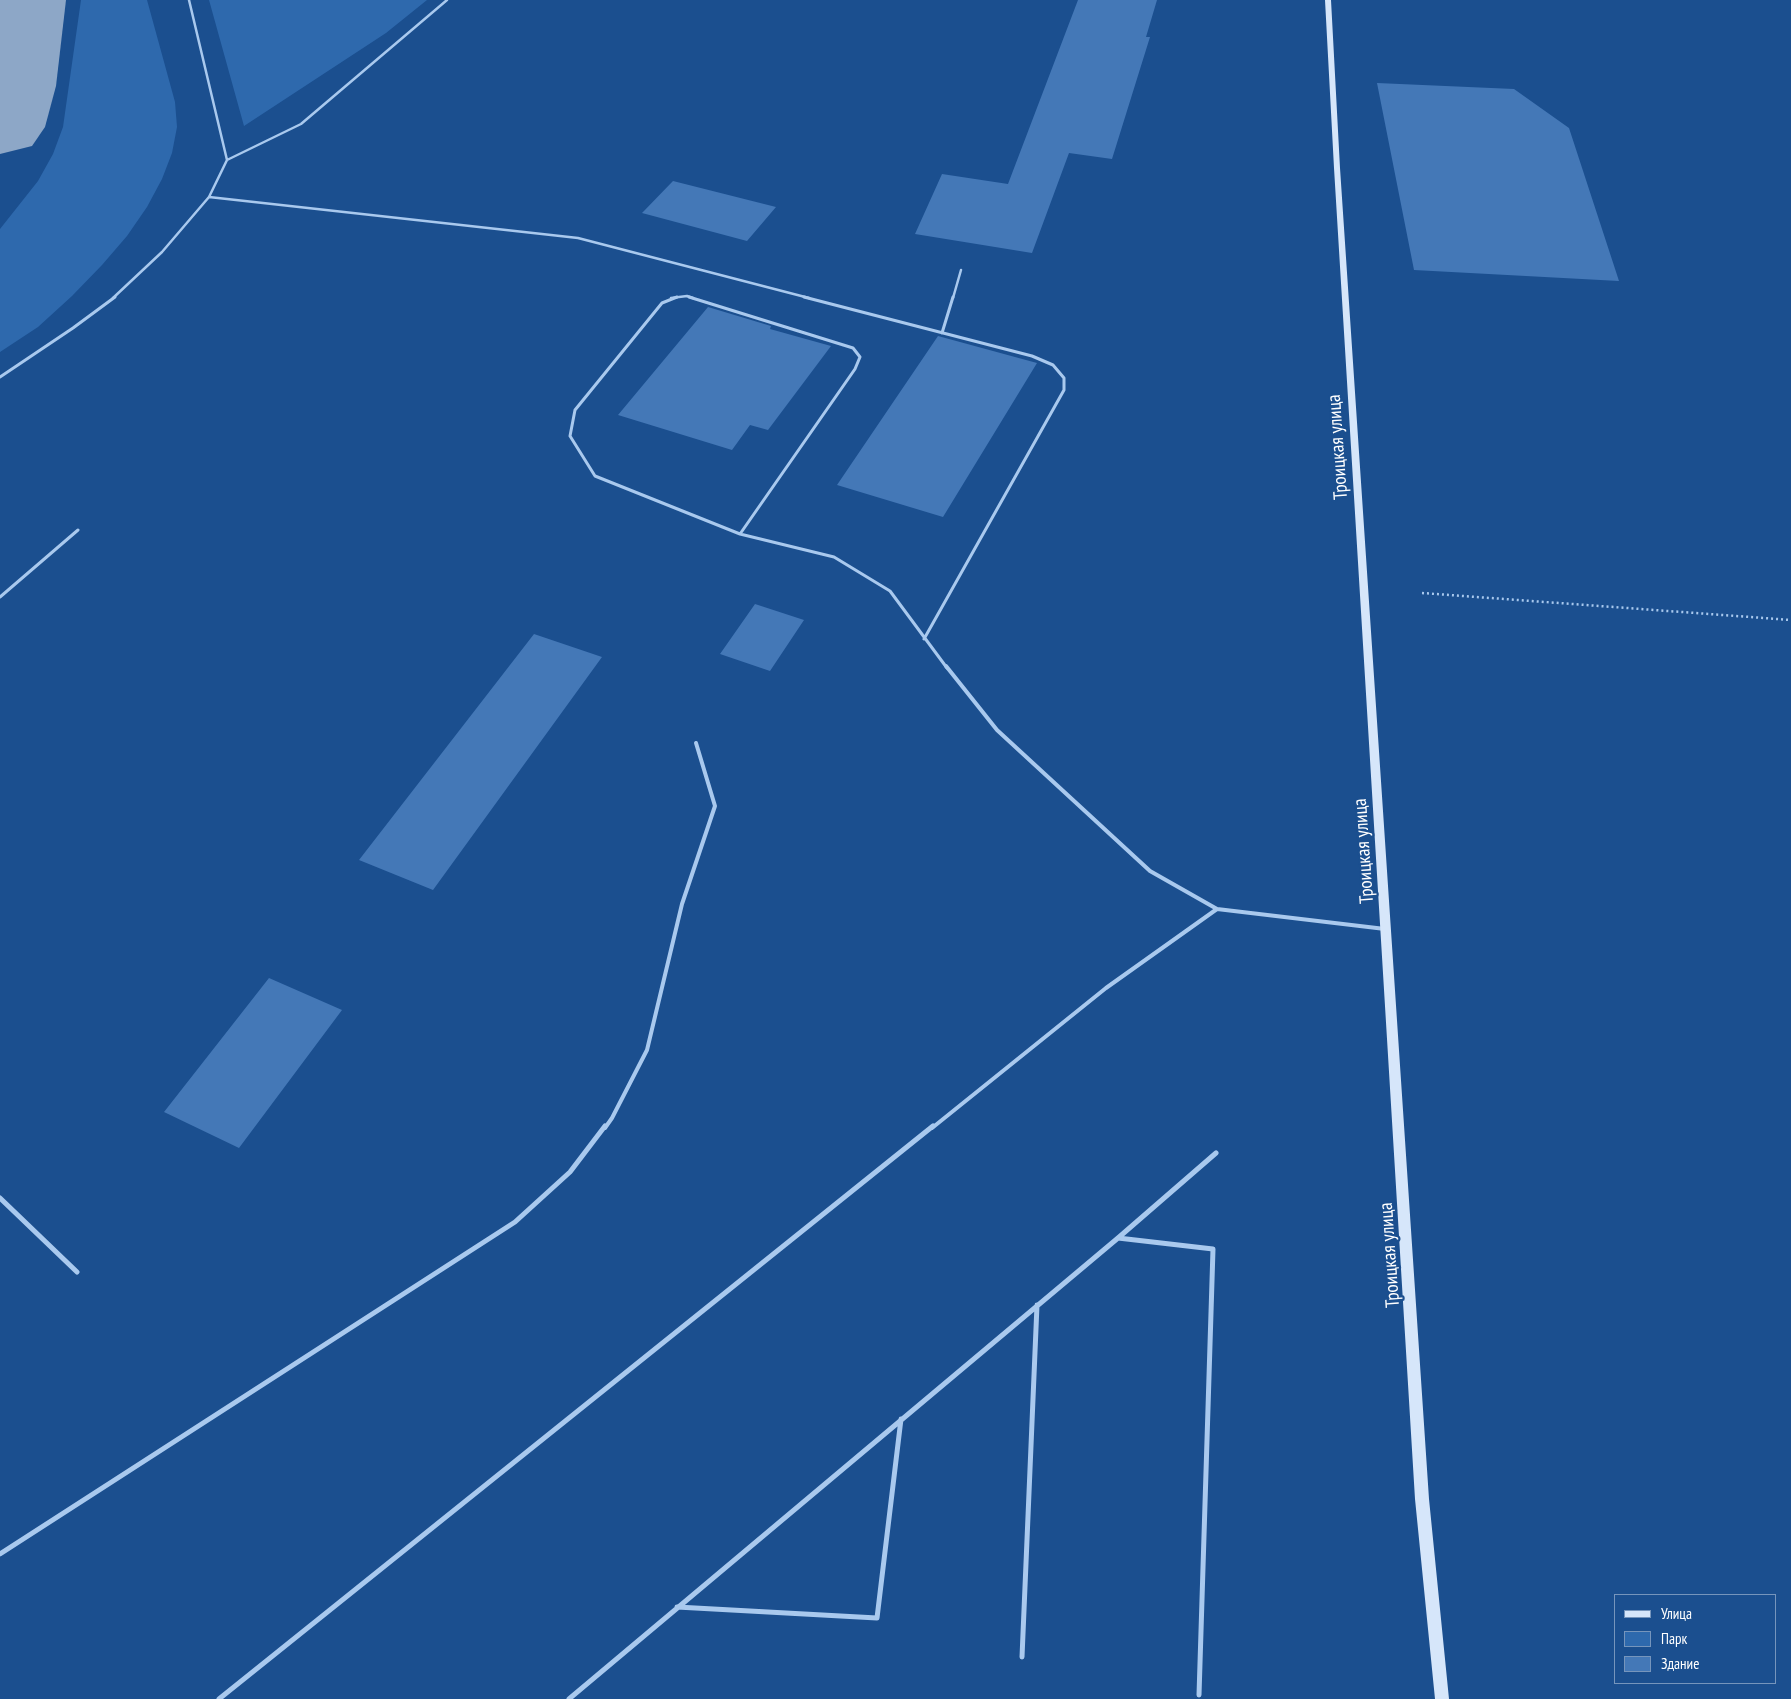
<!DOCTYPE html>
<html>
<head>
<meta charset="utf-8">
<style>
	body { margin:0 }
	#map { position:relative; width:1791px; height:1699px; overflow:hidden; background:#1b4f8f; font-family:"PT Sans Narrow",sans-serif }
	canvas { display:block }
	.legend { position:absolute; left:1614px; top:1594px; width:162px; height:90px; box-sizing:border-box; background:#1b4f8f; border:1px solid #7695bc; margin:0; padding:6px 9px; list-style:none; font-size:15px; color:#fff }
	.legend li { display:flex; align-items:center; gap:10px; height:25px }
	.legend b { width:25px; border:1px solid #7695bc }
</style>
</head>
<body>
<div id="map">
<canvas width="1791" height="1699"></canvas>
<ul class="legend">
<li><b style="height:6px;background:#d6e6fa"></b>Улица</li>
<li><b style="height:14px;background:#2e69ad"></b>Парк</li>
<li><b style="height:14px;background:#4478b7"></b>Здание</li>
</ul>
</div>
<script>
const g = document.querySelector('canvas').getContext('2d');
g.lineJoin = 'round';
function fill(path, color) { g.fillStyle = color; g.fill(path, 'evenodd'); }
const toPath = rows => new Path2D(rows.map(r => 'M' + r).join(''));
function trace(path, color, width, dash) { g.strokeStyle = color; g.lineWidth = width; g.lineCap = dash ? 'butt' : 'round'; g.setLineDash(dash || []); g.stroke(path); }
function write(font, color, halo, rows, align = 'center') {
  g.font = font + ' "PT Sans Narrow",sans-serif'; g.lineWidth = 4.5; g.setLineDash([]); g.textBaseline = 'middle'; g.strokeStyle = halo; g.fillStyle = color; for (const [text, x, y, turn = 0] of rows) {
    g.save(); g.translate(x, y); g.rotate((+turn || 0) * Math.PI / 180); g.textAlign = isNaN(turn) ? turn : align; if (halo) g.strokeText(text, 0, 0); g.fillText(text, 0, 0); g.restore();
  }
}
const green = toPath([
	[81,0,147,0,175,102,177,127,172,153,162,179,147,207,127,236,102,265,72,296,38,327,0,352,0,229,38,181,53,154,63,127],
	[209,0,427,0,386,33,244,126]
]);
const taxiway = toPath([
	[0,0,66,0,56,86,45,127,32,146,0,154,0,0]
]);
const building = toPath([
	[1078,0,1157,0,1146,37,1150,37,1112,159,1069,153,1032,253,915,234,942,174,1008,184],
	[1377,83,1514,89,1569,128,1619,281,1414,270],
	[673,181,776,207,747,241,642,213],
	[708,307,771,326,770,329,831,346,768,430,750,425,732,450,618,415],
	[938,336,1037,363,943,517,837,485],
	[755,604,804,620,770,671,720,654],
	[534,634,602,657,433,890,359,860],
	[269,978,342,1010,239,1148,164,1112]
]);
const path = toPath([
	[1422,593,1791,620]
]);
const laneFar3 = toPath([
	[227,160,301,124,447,0],
	[209,197,578,238,809,298],
	[113,298,162,252,209,197,227,160,189,0],
	[671,298,687,296,693,298],
	[953,298,961,270]
]);
const laneFar2 = toPath([
	[677,297,662,303,575,410,570,436,595,476,740,534],
	[689,297,853,348,860,357,855,369,740,534],
	[804,297,1032,356,1053,365,1064,378,1064,390,924,639],
	[942,333,953,297],
	[0,377,73,328,115,297],
	[740,534,834,557,890,591,947,668],
	[0,597,78,530]
]);
const laneFar1 = toPath([
	[946,666,997,730,1150,871,1217,909],
	[605,1128,612,1118,647,1050,682,904,715,806,696,743],
	[932,1128,1106,988,1217,909,1385,929]
]);
const lane = toPath([
	[0,1198,77,1272],
	[1118,1238,1213,1249,1199,1695],
	[0,1554,515,1222,570,1172,605,1126],
	[677,1607,877,1618,901,1419],
	[1022,1657,1037,1305],
	[219,1699,933,1126],
	[569,1699,1118,1238,1216,1153]
]);
const secondary = toPath([
	[1325,0,1331,0,1340,168,1429,1499,1449,1699,1435,1699,1415,1499,1334,168,1325,0]
]);
const streetNames = [
	["Троицкая улица",1338,447,-94],
	["Троицкая улица",1364,851,-94],
	["Троицкая улица",1390,1255,-94]
];
fill(green, '#2e69ad');
fill(taxiway, '#8da7c7');
fill(building, '#4478b7');
trace(path, '#a9c9ee', 2.5, [2, 3]);
trace(laneFar3, '#a9c9ee', 2.5);
trace(laneFar2, '#a9c9ee', 3);
trace(laneFar1, '#a9c9ee', 4);
trace(lane, '#a9c9ee', 5);
fill(secondary, '#d6e6fa');
write('19px', '#fff', '#1b4f8f', streetNames);
</script>
</body>
</html>
